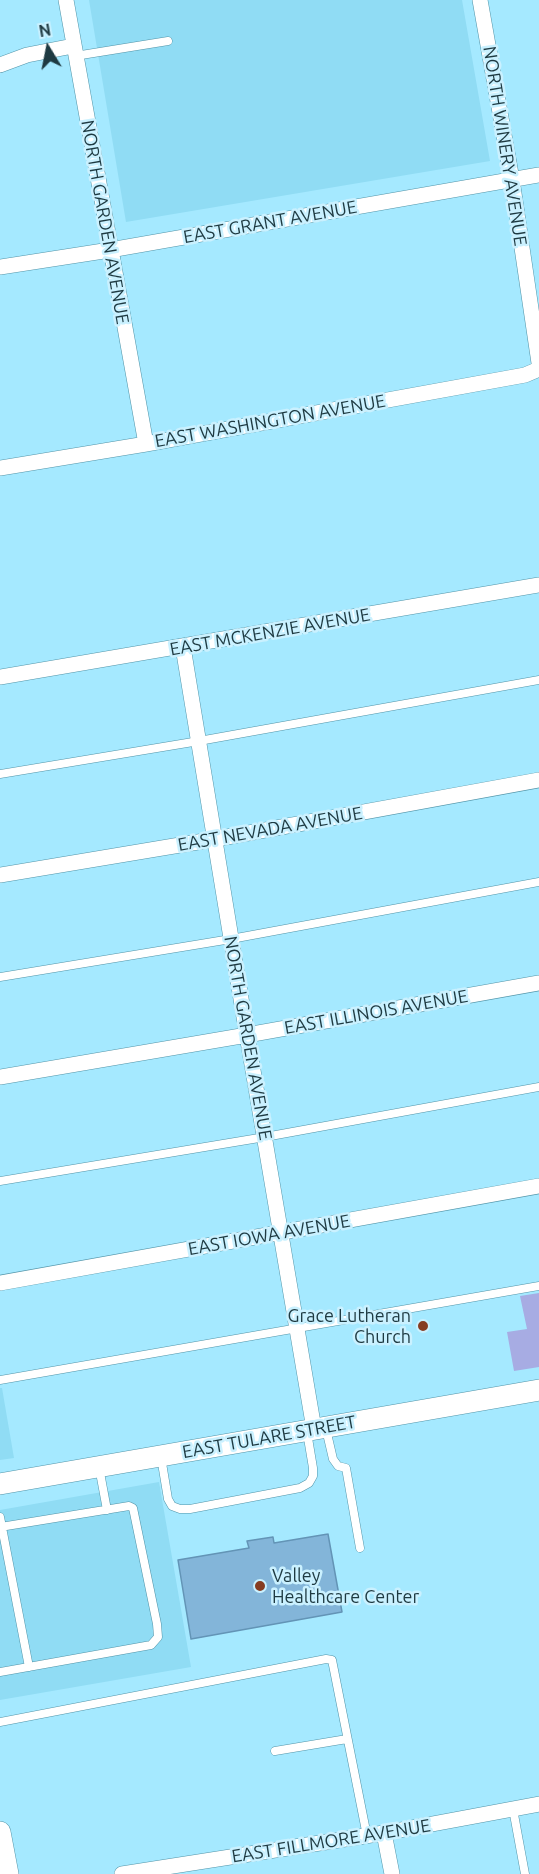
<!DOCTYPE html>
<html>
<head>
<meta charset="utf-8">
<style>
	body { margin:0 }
	#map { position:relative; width:539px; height:1874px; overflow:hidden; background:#a5e9ff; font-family:Ubuntu,sans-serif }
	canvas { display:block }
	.north { position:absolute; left:18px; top:18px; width:60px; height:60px; -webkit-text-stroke:4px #caf1ff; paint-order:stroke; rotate:350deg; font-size:16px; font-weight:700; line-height:24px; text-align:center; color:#1e3a42 }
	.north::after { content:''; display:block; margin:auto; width:21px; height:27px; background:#1e3a42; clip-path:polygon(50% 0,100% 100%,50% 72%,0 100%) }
</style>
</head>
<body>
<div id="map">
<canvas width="539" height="1874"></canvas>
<div class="north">N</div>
</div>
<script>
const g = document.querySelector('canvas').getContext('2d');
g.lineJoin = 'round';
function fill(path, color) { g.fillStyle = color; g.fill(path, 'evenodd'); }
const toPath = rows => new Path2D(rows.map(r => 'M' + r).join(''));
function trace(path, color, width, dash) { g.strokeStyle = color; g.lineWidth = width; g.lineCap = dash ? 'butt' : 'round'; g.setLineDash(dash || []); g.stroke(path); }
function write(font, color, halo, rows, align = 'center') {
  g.font = font + ' Ubuntu,sans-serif'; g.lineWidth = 5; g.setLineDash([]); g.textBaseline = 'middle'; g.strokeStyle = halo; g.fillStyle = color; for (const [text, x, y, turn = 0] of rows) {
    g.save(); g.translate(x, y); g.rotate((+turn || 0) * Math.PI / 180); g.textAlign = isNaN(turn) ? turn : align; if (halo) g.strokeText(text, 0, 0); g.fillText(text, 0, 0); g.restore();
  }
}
const built = toPath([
	[89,0,462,0,490,161,126,222],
	[0,1388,2,1388,14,1458,0,1460],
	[159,1482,191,1667,0,1700,0,1510]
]);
const green = toPath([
	[539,1293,539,1367,514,1371,507,1332,527,1329,520,1296]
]);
const building = toPath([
	[328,1534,342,1612,191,1639,178,1560,249,1548,247,1541,273,1537,274,1543,328,1534]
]);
const service = toPath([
	[75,56,168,41],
	[0,774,199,741,539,680],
	[0,977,231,939,539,882],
	[0,1181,265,1137,539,1087],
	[0,1380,539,1286],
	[326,1429,333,1459,338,1466,346,1468,360,1548],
	[161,1457,168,1499,172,1506,180,1509,190,1509,300,1488,309,1483,313,1476,313,1468,307,1432],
	[99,1467,107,1510],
	[0,1517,29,1667],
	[0,1527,129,1506,133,1508,157,1624,158,1637,151,1645,0,1672],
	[0,1722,326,1659,332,1660,367,1836],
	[275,1751,347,1739],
	[513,1809,525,1874]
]);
const minor = toPath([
	[66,0,146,444],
	[480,0,512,180,539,363],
	[0,65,27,55,73,46],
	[0,267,110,250,539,175],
	[0,468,146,444,525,375,539,369],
	[183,647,247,1035,314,1429],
	[0,677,539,585],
	[0,875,216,839,539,780],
	[0,1077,247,1035,539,983],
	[0,1283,539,1186],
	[384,1833,392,1874],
	[122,1874,384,1833,539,1804]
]);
const secondary = toPath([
	[0,1484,539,1390],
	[0,1832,8,1874]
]);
const markers = [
	[423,1326,6,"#863d22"],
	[260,1586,6,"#863d22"]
];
const streetNames = [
	["NORTH WINERY AVENUE",505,146,81],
	["NORTH GARDEN AVENUE",105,222,80],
	["EAST GRANT AVENUE",270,222,-10],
	["EAST WASHINGTON AVENUE",270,421,-10],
	["EAST MCKENZIE AVENUE",270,632,-10],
	["EAST NEVADA AVENUE",270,829,-10],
	["EAST ILLINOIS AVENUE",376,1012,-10],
	["NORTH GARDEN AVENUE",248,1038,80],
	["EAST IOWA AVENUE",269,1235,-10],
	["EAST TULARE STREET",269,1437,-10],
	["EAST FILLMORE AVENUE",331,1841,-9]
];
const poiNames = [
	["Grace Lutheran",411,1316],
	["Church",411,1337],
	["Valley",272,1576,"left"],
	["Healthcare Center",272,1597,"left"]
];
fill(built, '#90dcf4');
fill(green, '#a7ace3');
fill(building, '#83b5d9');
trace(building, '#6394b6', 1.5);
trace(service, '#5294a8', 9);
trace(minor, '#5294a8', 16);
trace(secondary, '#5294a8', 22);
trace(service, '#fff', 8);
trace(minor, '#fff', 15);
trace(secondary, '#fff', 21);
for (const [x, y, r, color] of markers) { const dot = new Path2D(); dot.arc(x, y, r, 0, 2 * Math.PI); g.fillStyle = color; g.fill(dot); trace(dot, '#caf1ff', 2); }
write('18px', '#1e3a42', '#caf1ff', streetNames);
write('18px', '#1e3a42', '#caf1ff', poiNames, 'right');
</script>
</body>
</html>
